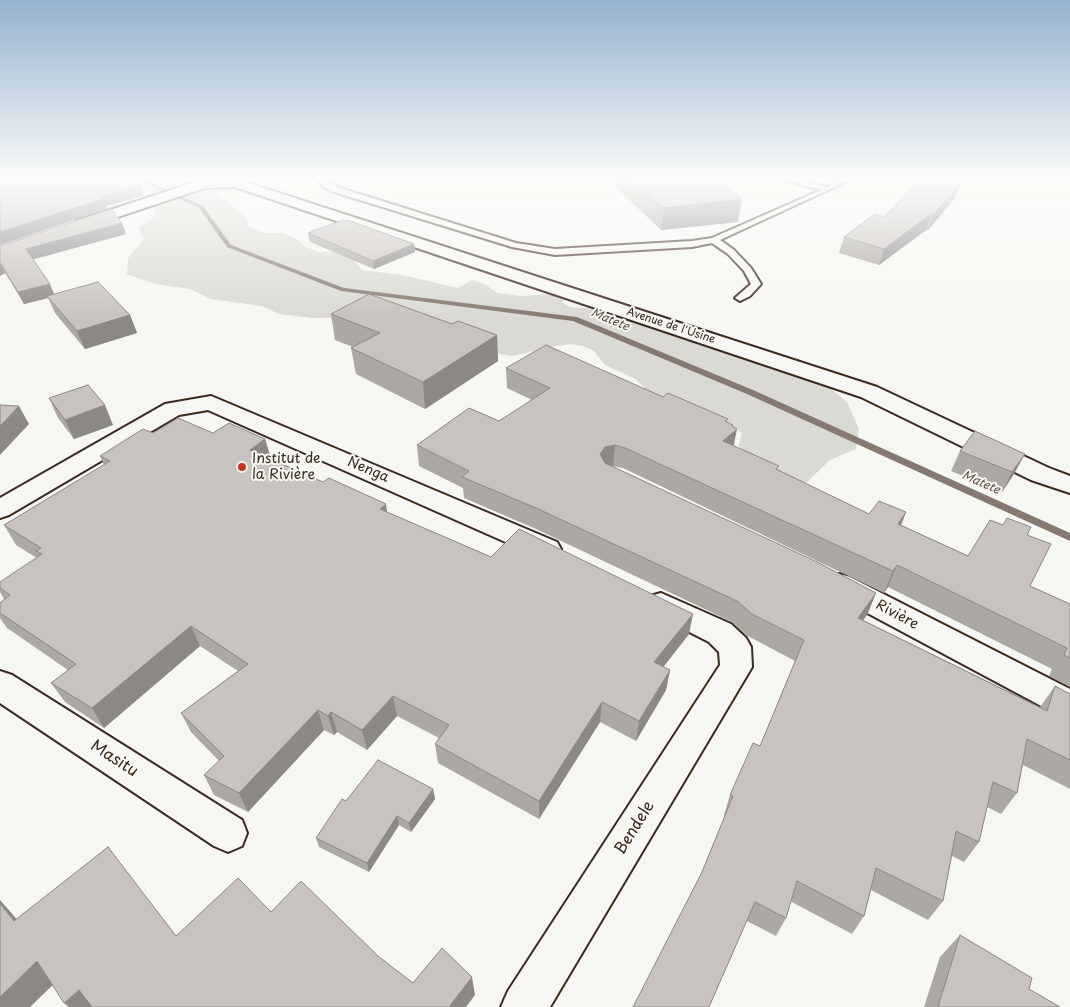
<!DOCTYPE html>
<html>
<head>
<meta charset="utf-8">
<style>
	body { margin:0 }
	canvas { display:block; background:#f6f6f2 }
</style>
</head>
<body>
<canvas width="1070" height="1007"></canvas>
<script>
const g = document.querySelector('canvas').getContext('2d');
g.lineJoin = 'round';
function fill(path, color) { g.fillStyle = color; g.fill(path, 'evenodd'); }
const toPath = rows => new Path2D(rows.map(r => 'M' + r).join(''));
function trace(path, color, width, dash) { g.strokeStyle = color; g.lineWidth = width; g.lineCap = dash ? 'butt' : 'round'; g.setLineDash(dash || []); g.stroke(path); }
function write(font, color, halo, rows, align = 'center') {
  g.font = font + ' "Playpen Sans",sans-serif'; g.lineWidth = 4; g.setLineDash([]); g.textBaseline = 'middle'; g.strokeStyle = halo; g.fillStyle = color; for (const [text, x, y, turn = 0] of rows) {
    g.save(); g.translate(x, y); g.rotate((+turn || 0) * Math.PI / 180); g.textAlign = isNaN(turn) ? turn : align; if (halo) g.strokeText(text, 0, 0); g.fillText(text, 0, 0); g.restore();
  }
}
const green = toPath([
	[115,178,192,178,228,202,247,219,248,227,266,233,284,233,298,240,306,247,319,252,337,252,354,260,362,270,402,275,458,288,472,280,485,284,497,293,522,296,552,294,563,296,563,303,570,307,597,309,763,352,823,382,847,402,859,429,856,449,830,460,806,483,768,474,740,451,739,444,742,433,731,425,647,397,644,387,634,378,605,365,594,351,583,346,571,344,556,346,512,356,494,353,371,317,314,318,279,314,262,306,211,299,190,289,155,284,127,274,128,258,144,239,138,228,155,216,155,194]
]);
const stream = toPath([
	[134,178,141,178,203,206,231,245,344,288,577,317,753,390,1070,533,1070,541,747,394,573,321,341,291,227,247,199,208,134,178]
]);
const service = toPath([
	[315,178,323,178,340,188,516,243,555,249,692,241,712,238,821,190,778,178,791,178,827,187,845,178,854,178,720,240,734,250,751,268,761,284,750,296,740,301,735,298,751,284,744,271,728,254,712,243,692,247,555,255,512,247,334,192,325,188,315,178]
]);
const minor = toPath([
	[236,179,877,387,1049,468,1070,476,1070,493,1031,480,861,397,235,187,204,188,82,229,77,227,74,224,77,221,198,181,236,179],
	[211,396,557,542,561,549,557,556,547,559,537,556,208,410,179,415,9,515,0,518,0,498,165,404,211,396],
	[840,574,850,577,1070,689,1070,719,1058,715,830,593,825,585,830,577,840,574],
	[661,593,731,624,746,638,751,647,752,667,550,1007,501,1007,508,991,720,665,719,652,709,642,650,612,646,604,650,596,661,593],
	[0,671,12,675,242,820,247,833,242,846,228,852,214,846,0,703,0,671]
]);
const wall = toPath([
	[606,178,714,178,738,222,661,230],
	[955,198,928,230,926,230,879,265,839,253,844,237,884,217],
	[308,233,414,244,415,252,374,269,310,242],
	[126,234,33,259,54,294,130,315,137,333,85,349,55,313,48,298,24,304,5,273,0,276,0,246],
	[331,314,452,324,497,335,498,361,425,409,356,374,351,348,353,347,335,340],
	[506,368,663,397,727,422,733,427,733,446,778,470,869,514,906,512,901,525,968,556,1027,535,1030,586,1070,604,1070,687,1049,676,1052,669,888,587,884,593,623,468,612,466,876,593,867,615,863,620,1040,707,1055,686,1070,694,1070,789,1023,765,1017,793,1001,814,987,807,979,842,964,862,952,856,943,901,928,920,871,890,864,916,852,934,790,901,786,918,776,936,747,921,702,872,725,816,724,815,730,795,760,746,795,661,746,635,732,622,536,529,464,498,463,488,419,466,417,445,499,421,532,400,507,388],
	[49,398,113,425,74,439,58,418],
	[975,431,1014,474,1002,492,951,471,960,451],
	[153,433,213,433,265,439,270,459,387,512,491,557,689,634,663,667,670,670,666,690,636,741,600,722,539,819,438,763,435,744,439,738,397,716,367,750,337,732,334,735,324,730,248,812,214,795,204,775,219,761,191,732,181,713,238,671,200,646,104,728,65,702,51,683,68,670,7,628,0,618,0,603,4,599,0,592,0,582,37,558,16,545,4,525,104,465,100,456],
	[433,789,435,799,411,832,399,825,369,872,319,847,316,838,346,801],
	[960,935,1029,989,1060,1007,924,1007,940,957]
]);
const shadedWall = toPath([
	[960,184,955,198,928,230,933,215],
	[140,185,144,196,106,206,107,209,0,245,0,232,101,196],
	[742,199,738,222,661,230,664,208],
	[931,214,926,230,879,265,884,249],
	[122,223,126,234,31,260,26,249],
	[414,244,415,252,374,269,373,261],
	[0,262,5,273,0,276],
	[50,284,55,296,47,296,48,298,24,304,18,292],
	[130,315,137,333,85,349,77,331],
	[497,335,498,361,425,409,423,382],
	[105,405,113,425,74,439,65,420],
	[19,406,29,424,0,455,0,426],
	[733,425,732,434,737,429,733,449,723,441,732,426],
	[265,439,271,458,256,469,250,450],
	[615,445,613,466,604,468,600,454,605,447],
	[1025,454,1014,474,1002,492,1012,472],
	[386,504,389,524,380,509],
	[906,512,898,533,898,524],
	[897,565,888,587,884,593,893,571],
	[876,593,867,615,849,639,858,618],
	[693,614,689,634,651,683,654,662],
	[191,626,200,646,104,728,92,708],
	[670,670,666,690,636,741,639,721],
	[393,696,397,716,367,750,362,730],
	[602,702,600,722,539,819,539,801],
	[318,710,324,730,248,812,239,793],
	[331,712,337,732,334,735,328,716],
	[433,789,435,799,411,832,409,823],
	[397,816,399,825,369,872,367,863],
	[0,900,35,940,14,921,0,904],
	[37,961,58,980,30,1007,0,1007,0,997],
	[472,977,475,995,466,1007,449,1007],
	[79,990,98,1007,69,1007,64,1003]
]);
const building = toPath([
	[0,178,125,178,140,185,101,196,103,199,0,232,0,178],
	[630,178,714,178,742,199,664,208,630,178],
	[922,178,932,178,960,184,933,215,931,214,884,249,844,237,875,214,884,217,922,178],
	[111,209,122,223,26,249,50,284,18,292,0,262,0,246,111,209],
	[343,220,350,221,414,244,373,261,308,233,343,220],
	[98,282,130,315,77,331,47,296,98,282],
	[369,294,452,324,458,321,497,335,423,382,351,348,380,333,331,314,369,294],
	[546,345,663,397,668,393,728,419,725,421,733,425,732,426,737,429,723,441,779,466,776,469,869,514,879,501,906,512,898,524,968,556,990,520,1003,525,1007,518,1031,527,1027,535,1051,544,1030,586,1070,604,1070,658,1064,655,1067,648,897,565,893,571,625,448,615,445,605,447,600,454,605,463,817,562,876,593,858,618,1047,711,1055,686,1070,694,1070,760,1027,739,1017,793,993,782,979,842,956,831,943,901,876,868,864,916,797,881,786,918,755,902,709,1007,633,1007,702,872,733,796,730,795,753,743,760,746,804,640,752,614,737,601,536,508,462,477,469,471,417,445,469,408,499,421,550,388,506,368,546,345],
	[88,385,105,405,65,420,49,398,88,385],
	[0,405,19,406,0,426,0,405],
	[178,418,213,433,229,423,265,439,250,450,323,482,329,478,386,504,380,509,491,557,519,529,693,614,654,662,670,670,639,721,602,702,539,801,435,744,449,725,393,696,362,730,331,712,328,716,318,710,239,793,204,775,224,756,181,713,248,664,191,626,92,708,51,683,76,664,0,613,0,603,10,595,0,588,0,582,42,554,36,551,41,548,4,525,110,461,100,456,143,429,153,433,178,418],
	[975,431,1025,454,1012,472,960,451,975,431],
	[378,760,433,789,409,823,397,816,367,863,316,838,342,799,346,801,378,760],
	[108,847,176,936,238,878,271,912,301,881,378,956,413,983,442,948,472,977,449,1007,92,1007,79,990,64,1003,37,961,0,997,0,904,14,921,108,847],
	[960,935,1032,978,1029,989,1060,1007,938,1007,960,935]
]);
const markers = [
	[242,467,5,"#c8321e"]
];
const farStreetnames = [
	["Avenue de l'Usine",671,326,18]
];
const farWaternames = [
	["Matete",610,320,23],
	["Matete",981,483,24]
];
const poiNames = [
	["Institut de",252,459],
	["la Rivière",252,475]
];
const streetNames = [
	["Nenga",368,470,23],
	["Rivière",897,615,28]
];
const nearStreetnames = [
	["Masitu",114,759,33],
	["Bendele",635,828,-58]
];
fill(green, '#dad9d3');
fill(stream, '#857a71');
trace(service, '#3b2a1e', 4);
trace(minor, '#3b2a1e', 4);
fill(service, '#f6f6f2');
fill(minor, '#f6f6f2');
fill(wall, '#aca8a3');
fill(shadedWall, '#8c8885');
fill(building, '#c8c3be');
trace(building, '#8c8885', 1);
const sky = g.createLinearGradient(0, 0, 0, 319);
sky.addColorStop(0, '#94b2cf');
sky.addColorStop(0.56, '#fbfbf9');
sky.addColorStop(1, '#fbfbf900');
g.fillStyle = sky;
g.fillRect(0, 0, 1070, 319);
for (const [x, y, r, color] of markers) { const dot = new Path2D(); dot.arc(x, y, r, 0, 2 * Math.PI); g.fillStyle = color; g.fill(dot); trace(dot, '#f6f6f2', 2); }
write('11px', '#3b2a1e', '#f6f6f2', farStreetnames);
write('italic 12px', '#605248', '#f6f6f2', farWaternames);
write('14px', '#3b2a1e', '#f6f6f2', poiNames, 'left');
write('14px', '#3b2a1e', '#f6f6f2', streetNames);
write('16px', '#3b2a1e', '#f6f6f2', nearStreetnames);
</script>
</body>
</html>
